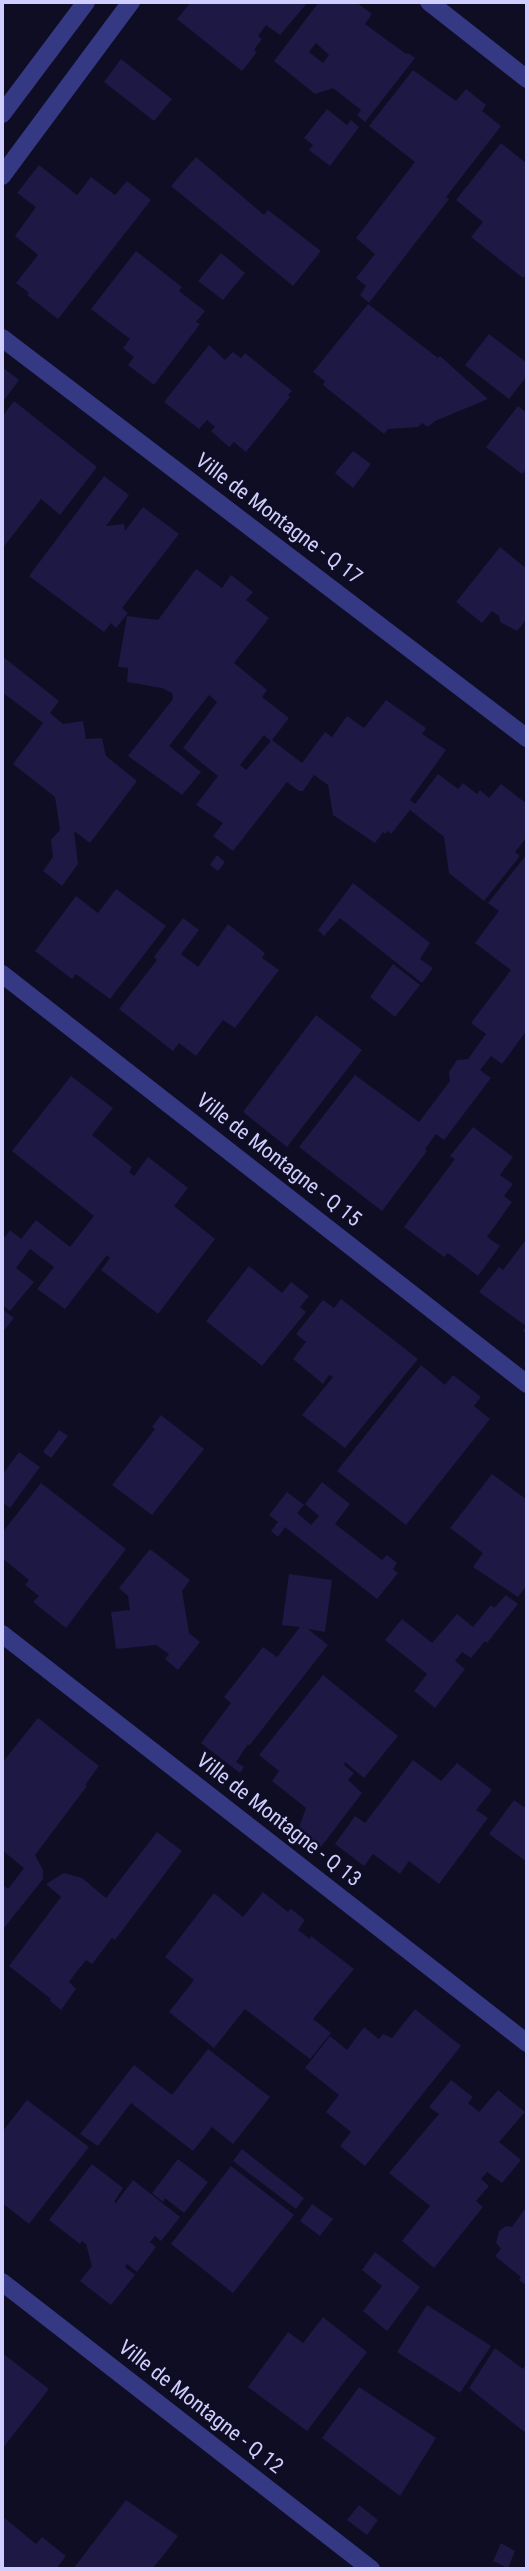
<!DOCTYPE html>
<html>
<head>
<meta charset="utf-8">
<style>
	body { margin:0 }
	#map { position:relative; width:529px; height:2571px; overflow:hidden; background:#0f0d23; font-family:"Roboto Condensed",sans-serif }
	canvas { display:block }
	.frame { position:absolute; inset:0; border:4px solid #d0ceff; pointer-events:none }
</style>
</head>
<body>
<div id="map">
<canvas width="529" height="2571"></canvas>
<div class="frame"></div>
</div>
<script>
const g = document.querySelector('canvas').getContext('2d');
g.lineJoin = 'round';
function fill(path, color) { g.fillStyle = color; g.fill(path, 'evenodd'); }
const toPath = rows => new Path2D(rows.map(r => 'M' + r).join(''));
function trace(path, color, width, dash) { g.strokeStyle = color; g.lineWidth = width; g.lineCap = dash ? 'butt' : 'round'; g.setLineDash(dash || []); g.stroke(path); }
function write(font, color, halo, rows, align = 'center') {
  g.font = font + ' "Roboto Condensed",sans-serif'; g.lineWidth = 5; g.setLineDash([]); g.textBaseline = 'middle'; g.strokeStyle = halo; g.fillStyle = color; for (const [text, x, y, turn = 0] of rows) {
    g.save(); g.translate(x, y); g.rotate((+turn || 0) * Math.PI / 180); g.textAlign = isNaN(turn) ? turn : align; if (halo) g.strokeText(text, 0, 0); g.fillText(text, 0, 0); g.restore();
  }
}
const building = toPath([
	[191,2,200,3,308,2,280,35,266,25,258,36,262,39,254,50,257,52,242,71,177,19],
	[319,2,356,2,372,14,365,24,406,54,408,53,415,58,365,122,357,115,361,110,333,88,315,94,274,61],
	[316,43,329,55,323,63,309,52],
	[121,59,172,99,154,121,104,82],
	[413,70,456,101,466,89,486,105,482,111,501,126,446,197,449,199,369,303,360,295,366,286,356,278,375,254,356,238,415,162,369,126],
	[327,109,347,125,351,120,359,127,330,166,309,150,313,145,304,138],
	[501,143,527,164,527,278,525,276,523,278,471,237,483,222,456,200],
	[196,157,264,215,268,210,321,251,293,286,171,186],
	[39,165,77,195,91,177,115,195,127,181,151,200,58,319,27,295,29,293,16,283,38,255,15,236,36,207,17,193],
	[136,251,182,287,179,291,205,311,196,322,200,324,154,385,128,365,134,357,123,348,130,339,91,309],
	[221,253,245,273,223,300,198,281],
	[368,304,438,358,440,356,488,399,435,421,428,427,422,423,418,427,388,429,384,434,323,385,325,381,313,372],
	[489,334,527,363,527,376,509,399,465,365],
	[209,345,225,360,233,352,241,358,245,353,292,391,288,395,290,397,246,452,234,442,229,447,211,431,215,427,207,420,199,429,164,402],
	[2,367,19,380,2,403],
	[14,401,97,467,60,515,41,499,2,549,2,417],
	[518,406,527,413,527,468,522,474,486,447],
	[353,451,371,464,353,488,335,473],
	[104,476,129,495,106,526,124,524,125,531,143,507,179,534,122,608,128,613,116,628,111,623,104,632,29,576],
	[500,547,527,569,527,619,517,631,500,622,499,616,492,611,482,623,456,602],
	[196,569,222,588,231,575,253,592,246,600,269,618,234,663,267,690,262,697,289,718,272,740,302,763,325,732,332,737,347,716,364,728,386,700,426,728,422,734,446,750,410,800,415,804,438,774,458,789,463,783,477,794,480,790,489,798,501,784,527,804,527,837,515,852,520,856,484,901,449,873,444,837,410,810,391,834,387,831,385,834,383,832,375,843,333,815,328,785,314,775,303,791,299,791,287,782,233,851,213,836,223,823,196,805,218,776,183,748,217,702,209,695,169,746,201,772,182,795,128,756,173,699,172,693,162,688,127,682,128,668,118,667,127,616,158,620],
	[264,735,271,741,246,770,240,765],
	[2,656,59,701,50,713,63,724,83,721,86,739,102,738,106,756,137,781,90,843,74,831,78,864,62,886,43,871,53,857,51,840,60,830,55,797,13,764,43,723,2,692],
	[527,854,527,1030,502,1064,491,1056,480,1070,491,1078,444,1140,436,1134,425,1149,427,1151,382,1211,299,1147,355,1075,419,1122,450,1081,449,1072,457,1060,468,1059,486,1034,471,1023,511,970,475,943,499,911,488,903],
	[217,855,225,862,218,871,210,865],
	[353,883,430,943,420,959,433,968,422,983,340,918,324,936,318,930],
	[116,889,166,926,110,999,76,974,72,979,35,951,76,896,98,913],
	[183,918,199,930,181,954,198,967,228,924,265,953,262,958,279,970,235,1028,223,1020,196,1056,179,1043,173,1051,119,1009,157,960,154,957],
	[393,964,420,985,395,1017,370,997],
	[316,1015,362,1050,287,1147,243,1112],
	[71,1076,113,1108,92,1135,132,1167,129,1172,134,1176,148,1157,188,1188,174,1206,215,1239,158,1314,101,1270,110,1258,107,1255,65,1309,37,1289,54,1267,30,1249,16,1268,34,1282,10,1311,2,1305,2,1235,5,1237,10,1230,21,1239,36,1220,70,1247,94,1216,12,1151],
	[473,1127,513,1157,500,1175,513,1184,504,1196,512,1202,487,1237,500,1246,478,1276,448,1253,444,1257,404,1227,455,1159,450,1156],
	[525,1241,527,1243,527,1334,523,1331,526,1326,479,1292,499,1267,503,1270],
	[249,1266,282,1293,291,1282,309,1296,300,1307,306,1312,262,1366,206,1321],
	[341,1299,418,1359,345,1448,302,1415,333,1377,329,1375,323,1384,293,1359,306,1342,296,1334,323,1300,334,1308],
	[2,1309,14,1318,2,1333],
	[421,1365,445,1385,453,1375,481,1397,474,1406,490,1419,406,1525,337,1471],
	[161,1415,204,1449,152,1515,112,1485,155,1429,152,1427],
	[59,1430,68,1436,51,1458,43,1452],
	[19,1452,40,1467,10,1508,2,1502,2,1475],
	[492,1474,527,1500,527,1585,518,1597,473,1567,483,1553,450,1528],
	[322,1482,350,1504,335,1524,382,1560,387,1555,397,1563,393,1569,398,1573,377,1599,285,1527,278,1537,271,1531,278,1522,269,1515,287,1492,304,1505,297,1513,311,1525,319,1516,305,1504],
	[41,1483,126,1549,66,1628,33,1602,39,1596,25,1585,29,1580,2,1558,2,1533],
	[150,1549,190,1580,182,1591,189,1633,200,1642,178,1670,165,1659,169,1654,156,1645,116,1649,111,1612,130,1610,128,1596,119,1588],
	[289,1574,332,1580,325,1632,308,1629,328,1645,249,1746,248,1744,236,1762,244,1767,240,1773,201,1743,231,1703,224,1697,263,1647,277,1657,300,1627,282,1625],
	[506,1595,518,1604,487,1643,485,1641,471,1658,462,1652,455,1661,465,1669,435,1708,414,1691,427,1674,385,1640,402,1619,432,1643,457,1614,473,1627,491,1605,494,1608],
	[323,1675,398,1736,364,1778,345,1762,344,1765,354,1773,348,1780,362,1793,321,1847,298,1830,306,1808,272,1781,279,1771,259,1755],
	[38,1718,99,1766,85,1785,87,1786,35,1855,43,1870,43,1879,4,1928,2,1926,2,1884,8,1889,24,1868,2,1850,2,1763],
	[413,1760,441,1781,457,1763,492,1790,476,1810,488,1818,439,1884,409,1861,400,1874,373,1854,364,1866,335,1844,355,1816,365,1823],
	[514,1800,527,1809,527,1862,489,1834],
	[157,1832,182,1851,115,1940,112,1938,92,1964,86,1960,74,1975,69,1982,76,1989,61,2010,50,2001,51,1999,9,1966,61,1897,46,1884,64,1873,82,1878,106,1898],
	[263,1892,288,1912,291,1909,305,1920,298,1930,310,1939,311,1936,354,1969,313,2019,331,2033,310,2059,245,2009,214,2048,169,2012,194,1980,165,1957,214,1893,243,1917],
	[415,2009,461,2046,365,2166,340,2146,351,2132,326,2112,339,2095,305,2068,330,2036,347,2050,364,2027,379,2039,383,2034,392,2038],
	[208,2049,270,2097,233,2144,212,2127,193,2151,131,2103,98,2146,80,2134,134,2065,172,2095],
	[451,2080,473,2097,468,2103,479,2112,498,2090,525,2112,499,2142,521,2160,502,2183,487,2172,481,2179,489,2186,476,2201,483,2207,434,2268,402,2241,430,2206,389,2173,439,2114,429,2107],
	[27,2100,89,2147,29,2224,2,2203,2,2132],
	[242,2149,304,2198,296,2209,233,2161],
	[178,2159,208,2182,184,2213,165,2198,163,2202,152,2193],
	[92,2164,123,2188,114,2202,116,2203,133,2180,180,2217,161,2241,155,2236,150,2242,156,2247,137,2272,127,2264,125,2267,135,2275,111,2305,80,2281,92,2266,86,2244,82,2241,80,2244,49,2220],
	[231,2166,294,2215,233,2293,171,2244],
	[312,2204,333,2219,320,2236,300,2221],
	[527,2206,527,2286,519,2280,521,2277,495,2256,501,2249,496,2243,499,2231,506,2226,512,2227],
	[375,2252,420,2287,387,2331,363,2311,382,2286,362,2270],
	[427,2305,491,2346,460,2393,397,2352],
	[323,2317,367,2352,307,2431,248,2387,288,2332,303,2343],
	[495,2348,523,2369,527,2362,527,2434,469,2388],
	[2,2353,49,2389,2,2449],
	[359,2387,436,2438,400,2496,322,2438],
	[126,2500,178,2536,166,2552,152,2569,73,2569],
	[359,2505,378,2520,367,2535,347,2520],
	[2,2516,36,2544,42,2537,66,2556,56,2569,2,2569],
	[501,2543,515,2551,508,2568,493,2561]
]);
const minor = toPath([
	[429,2,527,79],
	[2,338,527,738],
	[2,974,527,1384],
	[2,1634,527,2043],
	[2,2282,371,2569]
]);
const tertiary = toPath([
	[2,114,86,2],
	[2,176,131,2]
]);
const streetNames = [
	["Ville de Montagne - Q 17",278,520,37],
	["Ville de Montagne - Q 15",278,1161,38],
	["Ville de Montagne - Q 13",278,1821,38],
	["Ville de Montagne - Q 12",200,2408,38]
];
fill(building, '#1d1844');
trace(minor, '#353984', 18);
trace(tertiary, '#353984', 18);
write('21px', '#d0ceff', '#0f0d23', streetNames);
</script>
</body>
</html>
